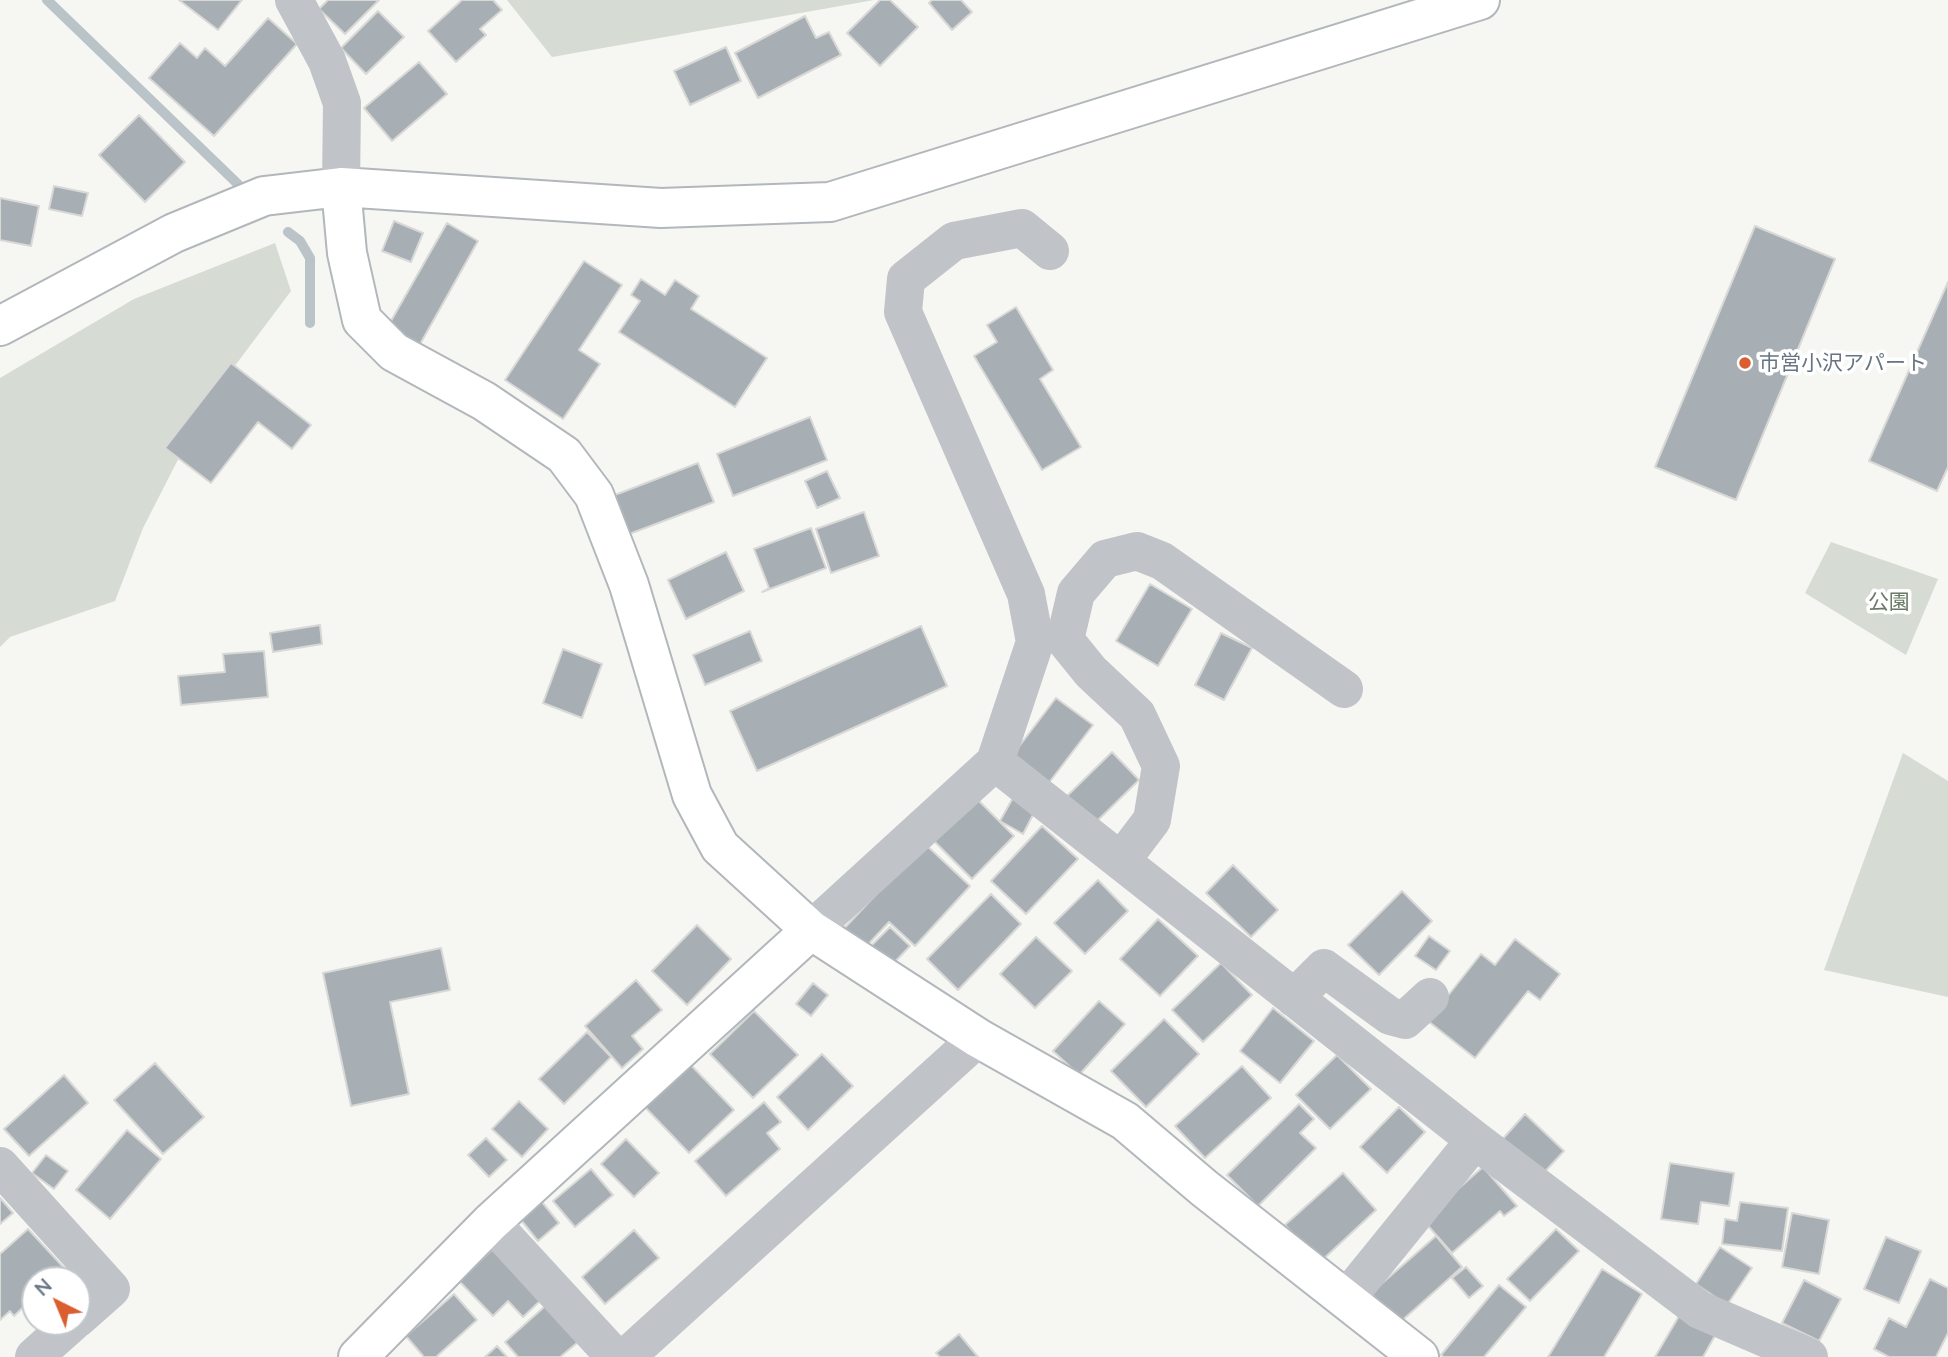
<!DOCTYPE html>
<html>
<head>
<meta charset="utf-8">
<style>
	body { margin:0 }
	#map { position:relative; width:1948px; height:1357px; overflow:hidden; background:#f6f6f3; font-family:Lato,sans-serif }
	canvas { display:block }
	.north { position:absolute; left:21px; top:1266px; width:70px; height:70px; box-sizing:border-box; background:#fff; border:2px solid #c2c8cd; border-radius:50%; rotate:317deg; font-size:19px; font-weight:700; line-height:28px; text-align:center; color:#677583 }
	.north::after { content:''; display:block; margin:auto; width:24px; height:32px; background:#da5e30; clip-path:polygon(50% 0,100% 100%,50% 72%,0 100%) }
</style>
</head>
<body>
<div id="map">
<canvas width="1948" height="1357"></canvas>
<div class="north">N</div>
</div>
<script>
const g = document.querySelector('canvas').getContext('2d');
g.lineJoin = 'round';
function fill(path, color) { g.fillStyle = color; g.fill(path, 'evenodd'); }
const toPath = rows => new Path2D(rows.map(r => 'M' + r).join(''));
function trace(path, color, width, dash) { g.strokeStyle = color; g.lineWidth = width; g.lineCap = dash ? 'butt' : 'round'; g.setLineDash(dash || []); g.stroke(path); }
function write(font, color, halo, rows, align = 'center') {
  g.font = font + ' Lato,"Noto Sans JP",sans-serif'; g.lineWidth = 7; g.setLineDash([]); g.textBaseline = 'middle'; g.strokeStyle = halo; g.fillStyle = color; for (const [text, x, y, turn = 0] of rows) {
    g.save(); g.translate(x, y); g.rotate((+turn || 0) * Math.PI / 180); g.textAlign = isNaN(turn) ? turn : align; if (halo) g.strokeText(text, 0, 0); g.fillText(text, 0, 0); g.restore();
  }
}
const green = toPath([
	[507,0,874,0,552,57],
	[275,243,291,291,207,403,143,528,115,601,10,637,0,647,0,378,134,299],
	[1831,542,1938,579,1906,655,1805,593],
	[1903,753,1948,781,1948,997,1824,970]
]);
const stream = toPath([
	[47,0,243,189],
	[288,232,300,241,310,258,310,323]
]);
const building = toPath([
	[179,0,242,0,218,30,179,0],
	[328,0,379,0,345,34,319,9,328,0],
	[462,0,493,0,502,10,480,29,486,35,456,62,428,31,462,0],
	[880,0,890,0,918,27,880,66,847,33,880,0],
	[932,0,961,0,972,12,952,30,929,3,932,0],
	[378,11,404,37,366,74,341,48,378,11],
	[805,16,816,38,829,32,841,55,758,98,735,53,805,16],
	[268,18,297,44,214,136,149,78,180,43,197,58,205,48,225,66,268,18],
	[726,47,741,81,690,105,674,71,726,47],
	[419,62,447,94,392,141,364,108,419,62],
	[139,115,185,162,145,202,99,155,139,115],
	[54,186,88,193,82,216,49,209,54,186],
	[0,198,39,206,31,246,0,240,0,198],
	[394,221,423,233,411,262,382,251,394,221],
	[447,223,478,241,419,346,387,328,447,223],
	[1755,226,1835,259,1736,500,1655,467,1755,226],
	[584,261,622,285,579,350,600,364,563,419,505,380,584,261],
	[641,279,665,295,675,280,699,296,691,309,767,358,735,407,619,332,640,301,631,295,641,279],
	[1948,282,1948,467,1937,491,1869,461,1948,282],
	[1016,307,1053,370,1040,379,1081,447,1042,470,974,356,997,342,987,325,1016,307],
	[231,363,311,425,292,449,258,422,211,483,165,448,231,363],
	[810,417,827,460,733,496,717,454,810,417],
	[698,463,714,502,616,539,602,500,698,463],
	[827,471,840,498,817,508,805,481,827,471],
	[864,512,879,556,831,573,816,529,864,512],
	[811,528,826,568,762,592,769,588,754,549,811,528],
	[726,552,744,591,686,619,668,580,726,552],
	[1150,584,1192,609,1158,666,1116,641,1150,584],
	[320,625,322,644,273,652,270,633,320,625],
	[921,626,947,686,757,771,730,711,921,626],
	[750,631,762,661,705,685,693,655,750,631],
	[1221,633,1252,648,1224,700,1195,685,1221,633],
	[563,649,602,664,582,718,543,703,563,649],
	[264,651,268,697,181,705,178,676,225,672,223,654,264,651],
	[1056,698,1093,725,1048,784,1011,757,1056,698],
	[1112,752,1139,780,1093,825,1066,797,1112,752],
	[1014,796,1036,809,1023,834,1000,821,1014,796],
	[975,797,1014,836,972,879,932,839,975,797],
	[1042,826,1078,859,1026,914,991,881,1042,826],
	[924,843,970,886,915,946,889,922,860,953,839,934,924,843],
	[1233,865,1278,910,1251,937,1206,893,1233,865],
	[1098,880,1128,911,1085,954,1054,923,1098,880],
	[1402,891,1432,921,1379,975,1348,945,1402,891],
	[991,894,1021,924,958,990,927,959,991,894],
	[1158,919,1198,956,1160,996,1120,959,1158,919],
	[697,925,731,959,687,1005,652,971,697,925],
	[890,927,910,946,889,968,869,948,890,927],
	[1429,936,1450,951,1436,970,1415,956,1429,936],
	[1036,937,1072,971,1035,1008,1000,974,1036,937],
	[1515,939,1560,974,1540,1000,1528,991,1475,1058,1428,1021,1481,954,1495,965,1515,939],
	[441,948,450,990,390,1002,409,1094,351,1106,323,973,441,948],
	[1221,963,1252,995,1203,1042,1172,1010,1221,963],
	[636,980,662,1010,632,1036,643,1049,622,1068,585,1026,636,980],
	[813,983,828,995,811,1016,796,1004,813,983],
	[1099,1001,1125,1024,1079,1075,1053,1051,1099,1001],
	[1273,1008,1314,1041,1280,1083,1240,1051,1273,1008],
	[754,1011,798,1055,753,1098,710,1054,754,1011],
	[1164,1019,1199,1054,1146,1107,1111,1071,1164,1019],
	[587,1032,611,1057,564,1104,539,1079,587,1032],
	[822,1054,853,1086,808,1130,777,1097,822,1054],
	[1337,1055,1371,1089,1330,1129,1296,1095,1337,1055],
	[688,1062,734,1110,689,1153,643,1105,688,1062],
	[155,1063,204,1117,163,1154,114,1100,155,1063],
	[1242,1066,1271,1098,1205,1158,1175,1126,1242,1066],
	[64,1075,88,1103,29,1156,4,1129,64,1075],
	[519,1101,548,1129,522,1157,492,1129,519,1101],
	[764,1102,781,1122,767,1133,780,1149,726,1196,695,1161,764,1102],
	[1299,1104,1314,1119,1300,1133,1316,1148,1258,1206,1227,1175,1299,1104],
	[1399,1107,1425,1132,1387,1173,1360,1147,1399,1107],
	[1525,1114,1564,1151,1539,1178,1500,1142,1525,1114],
	[127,1130,161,1159,110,1219,76,1190,127,1130],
	[486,1138,507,1160,489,1177,468,1155,486,1138],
	[626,1139,659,1173,634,1197,601,1164,626,1139],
	[46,1155,68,1171,54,1189,32,1173,46,1155],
	[1670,1163,1734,1173,1729,1206,1701,1202,1698,1224,1661,1219,1670,1163],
	[1483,1167,1517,1206,1504,1216,1500,1211,1452,1253,1423,1220,1483,1167],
	[591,1169,613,1195,575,1227,553,1201,591,1169],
	[1343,1173,1376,1210,1319,1263,1285,1225,1343,1173],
	[0,1198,13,1213,0,1224,0,1198],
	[542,1202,559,1223,538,1241,521,1220,542,1202],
	[1740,1202,1788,1208,1782,1251,1722,1244,1725,1219,1737,1221,1740,1202],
	[1792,1213,1829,1220,1819,1274,1782,1267,1792,1213],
	[28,1229,65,1269,53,1280,35,1280,35,1296,14,1316,10,1311,0,1320,0,1254,28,1229],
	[1556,1229,1579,1251,1530,1301,1507,1279,1556,1229],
	[634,1230,659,1258,605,1304,582,1277,634,1230],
	[1436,1236,1462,1267,1398,1324,1371,1293,1436,1236],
	[1886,1237,1921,1251,1899,1303,1864,1289,1886,1237],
	[1720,1247,1752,1268,1727,1305,1696,1284,1720,1247],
	[493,1249,542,1299,523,1317,508,1301,493,1316,459,1281,493,1249],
	[1466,1267,1483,1286,1469,1298,1452,1278,1466,1267],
	[1602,1269,1642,1294,1604,1357,1548,1357,1602,1269],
	[1930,1279,1948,1288,1948,1333,1936,1357,1889,1357,1874,1349,1889,1318,1906,1327,1930,1279],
	[1804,1280,1841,1299,1819,1341,1782,1323,1804,1280],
	[1499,1285,1526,1307,1484,1357,1444,1357,1441,1355,1499,1285],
	[454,1294,477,1320,436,1357,424,1357,406,1336,454,1294],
	[552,1300,584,1337,560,1357,518,1357,505,1342,552,1300],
	[1682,1311,1717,1332,1703,1357,1655,1357,1682,1311],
	[959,1334,978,1357,940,1357,936,1353,959,1334],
	[497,1346,507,1357,485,1357,497,1346]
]);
const street = toPath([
	[294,0,327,61,342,103,341,187],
	[995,762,1035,642,1026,594,903,312,906,279,954,241,1022,228,1050,251],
	[1121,861,1152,820,1161,766,1137,715,1091,672,1065,640,1076,593,1105,559,1137,551,1162,561,1344,689],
	[811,930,995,762,1475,1140,1700,1310,1809,1357],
	[1294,998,1324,968,1390,1016,1405,1020,1430,997],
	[0,1166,111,1289,77,1319],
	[491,1222,615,1357],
	[1346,1299,1475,1140],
	[34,1357,73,1322],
	[626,1357,978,1038]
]);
const secondary = toPath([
	[341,187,347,253,362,320,394,352,484,401,564,455,594,495,629,585,692,795,720,847,811,930,978,1038,1125,1121,1204,1188,1419,1357],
	[0,326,174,233,264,196,341,187,661,208,830,202,1480,0],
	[358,1357,491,1222,811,930]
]);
const markers = [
	[1745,363,7,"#da5e30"]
];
const poiNames = [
	["市営小沢アパート",1759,363]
];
const parkNames = [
	["公園",1889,602]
];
fill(green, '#d6dbd3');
trace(stream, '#b9c3c8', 10);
fill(building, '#a7aeb4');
trace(building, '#d8d8d6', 2);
trace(secondary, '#b2b7bc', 42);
trace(street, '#c0c3c7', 38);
trace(secondary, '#fff', 38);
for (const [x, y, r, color] of markers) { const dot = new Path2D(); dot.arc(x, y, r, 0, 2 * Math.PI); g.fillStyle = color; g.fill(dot); trace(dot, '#fff', 2.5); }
write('21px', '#677583', '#fff', poiNames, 'left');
write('21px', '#697a65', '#fff', parkNames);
</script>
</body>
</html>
